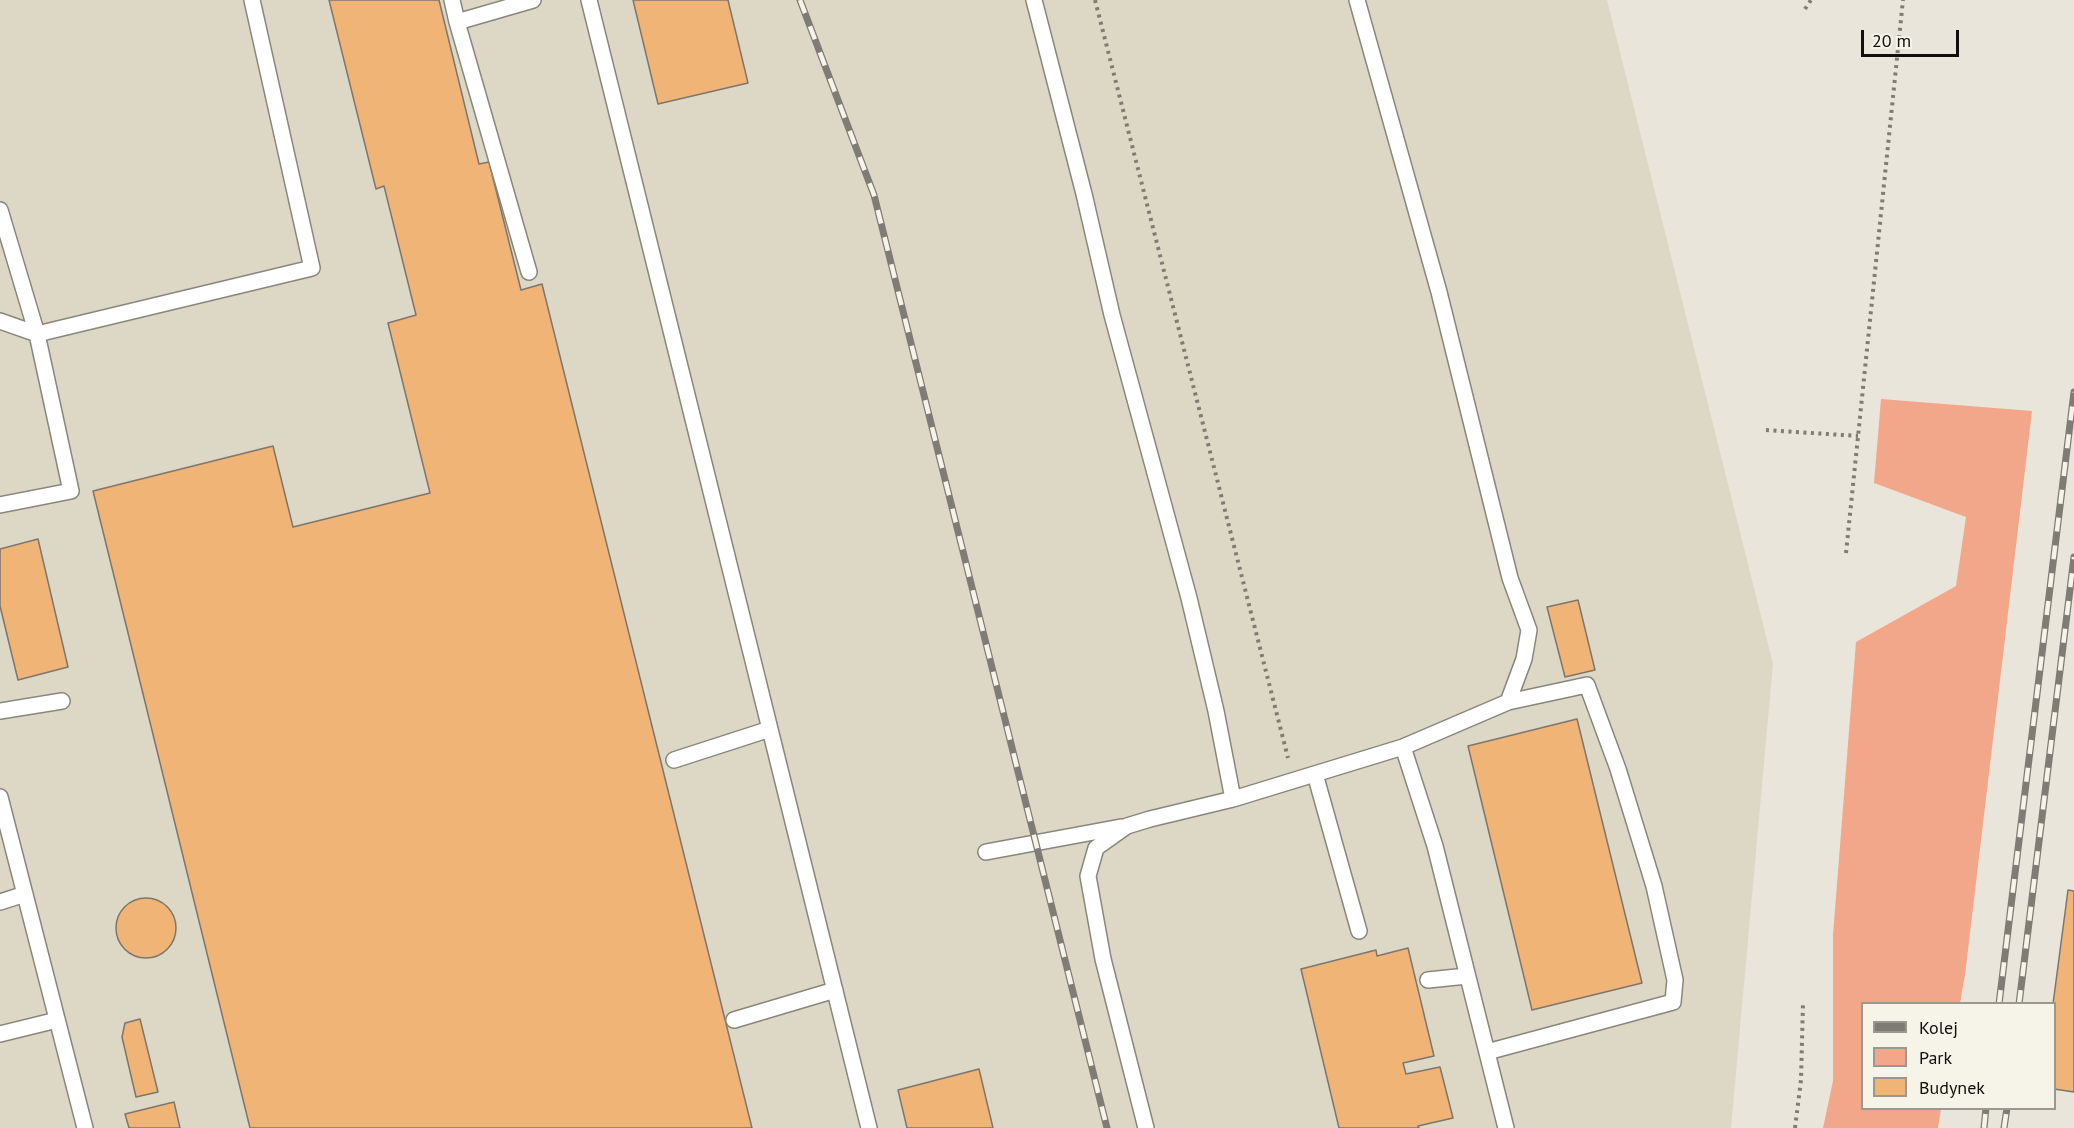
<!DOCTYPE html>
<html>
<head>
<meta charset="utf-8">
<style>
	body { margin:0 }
	#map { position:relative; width:2074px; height:1128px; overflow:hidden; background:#e9e5da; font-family:"PT Sans",sans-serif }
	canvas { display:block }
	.legend { position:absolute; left:1861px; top:1002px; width:195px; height:108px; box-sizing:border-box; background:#f6f3e8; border:2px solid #9a9890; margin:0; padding:8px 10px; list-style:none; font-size:18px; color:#100f0c }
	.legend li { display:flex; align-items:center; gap:12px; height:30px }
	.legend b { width:30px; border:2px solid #9a9890 }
	.scale { position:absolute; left:1861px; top:30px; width:98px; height:27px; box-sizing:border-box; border:3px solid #100f0c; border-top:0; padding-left:8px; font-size:18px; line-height:21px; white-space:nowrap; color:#100f0c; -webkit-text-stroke:4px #f6f3e8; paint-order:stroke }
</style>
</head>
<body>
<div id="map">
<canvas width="2074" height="1128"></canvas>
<ul class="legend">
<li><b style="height:8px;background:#7e7c75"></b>Kolej</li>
<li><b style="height:16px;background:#f2a68a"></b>Park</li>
<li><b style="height:16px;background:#efb476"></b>Budynek</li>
</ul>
<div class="scale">20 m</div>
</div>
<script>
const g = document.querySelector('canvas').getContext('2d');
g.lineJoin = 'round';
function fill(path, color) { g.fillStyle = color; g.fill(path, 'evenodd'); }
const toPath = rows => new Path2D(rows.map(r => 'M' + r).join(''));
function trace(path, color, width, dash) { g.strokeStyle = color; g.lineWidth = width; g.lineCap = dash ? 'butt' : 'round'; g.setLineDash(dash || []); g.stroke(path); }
const built = toPath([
	[0,0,1607,0,1773,664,1731,1128,0,1128]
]);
const green = toPath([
	[1881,399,2032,411,1965,975,1960,1003,1862,1004,1862,1108,1941,1109,1938,1128,1823,1128,1833,1081,1833,935,1856,642,1956,586,1966,517,1874,483]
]);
const building = toPath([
	[329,0,439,0,479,164,489,162,521,290,542,284,752,1128,250,1128,93,491,273,446,293,527,430,493,388,323,416,315,384,186,376,189,329,0],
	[633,0,728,0,748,83,658,104,633,0],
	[38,539,68,667,18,680,0,606,0,549,38,539],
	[1578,600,1595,670,1565,677,1547,607,1578,600],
	[1577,719,1642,983,1532,1010,1468,746,1577,719],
	[2068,890,2074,891,2074,1092,2054,1089,2053,1004,2068,890],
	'116 928a30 30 0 1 1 60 0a30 30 0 1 1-60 0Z',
	[1408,948,1434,1056,1403,1063,1406,1074,1440,1067,1453,1118,1418,1126,1419,1128,1339,1128,1301,969,1376,950,1377,956,1408,948],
	[140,1019,158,1092,136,1097,122,1037,125,1023,140,1019],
	[979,1069,993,1128,907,1128,898,1090,979,1069],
	[174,1102,180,1128,129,1128,125,1114,174,1102]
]);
const path = toPath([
	[1095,0,1288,758],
	[1805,9,1811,0],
	[1766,430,1858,436],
	[1846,553,1903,0],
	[1795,1128,1801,1080,1803,1003]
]);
const service = toPath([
	[452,0,457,22],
	[589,0,869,1128],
	[1034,0,1084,194,1112,315,1189,598,1216,711,1233,799],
	[0,210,37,334,0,321],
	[529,272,457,22,533,0],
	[0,505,71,491,37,334,312,268,252,0],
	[0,711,62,701],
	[1403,747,1435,846,1506,1128],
	[674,760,770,729],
	[1315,774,1359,931],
	[0,797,85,1128],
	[986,852,1121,827],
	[0,902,25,894],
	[1428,980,1467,976],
	[734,1020,835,990],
	[0,1034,57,1020],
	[1487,1052,1673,1002,1675,980,1654,886,1618,769,1587,685,1508,702],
	[1146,1128,1103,959,1088,876,1096,848,1127,826,1150,819,1233,799,1403,747,1508,702,1524,659,1529,630,1510,578,1439,292,1357,0]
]);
const rail = toPath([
	[800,0,874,195,1107,1128],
	[1999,1004,2074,392],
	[2019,1004,2074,557],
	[1984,1128,1986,1108],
	[2004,1128,2007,1108]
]);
fill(built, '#ddd8c6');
fill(green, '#f2a68a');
fill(building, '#efb476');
trace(building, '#7d756e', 1.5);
trace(service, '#89867d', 18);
trace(path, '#7e7c75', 4, [3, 4.5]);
trace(service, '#fff', 15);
trace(rail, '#7e7c75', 7);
trace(rail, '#f6f3e8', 4.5, [14]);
</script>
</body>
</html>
